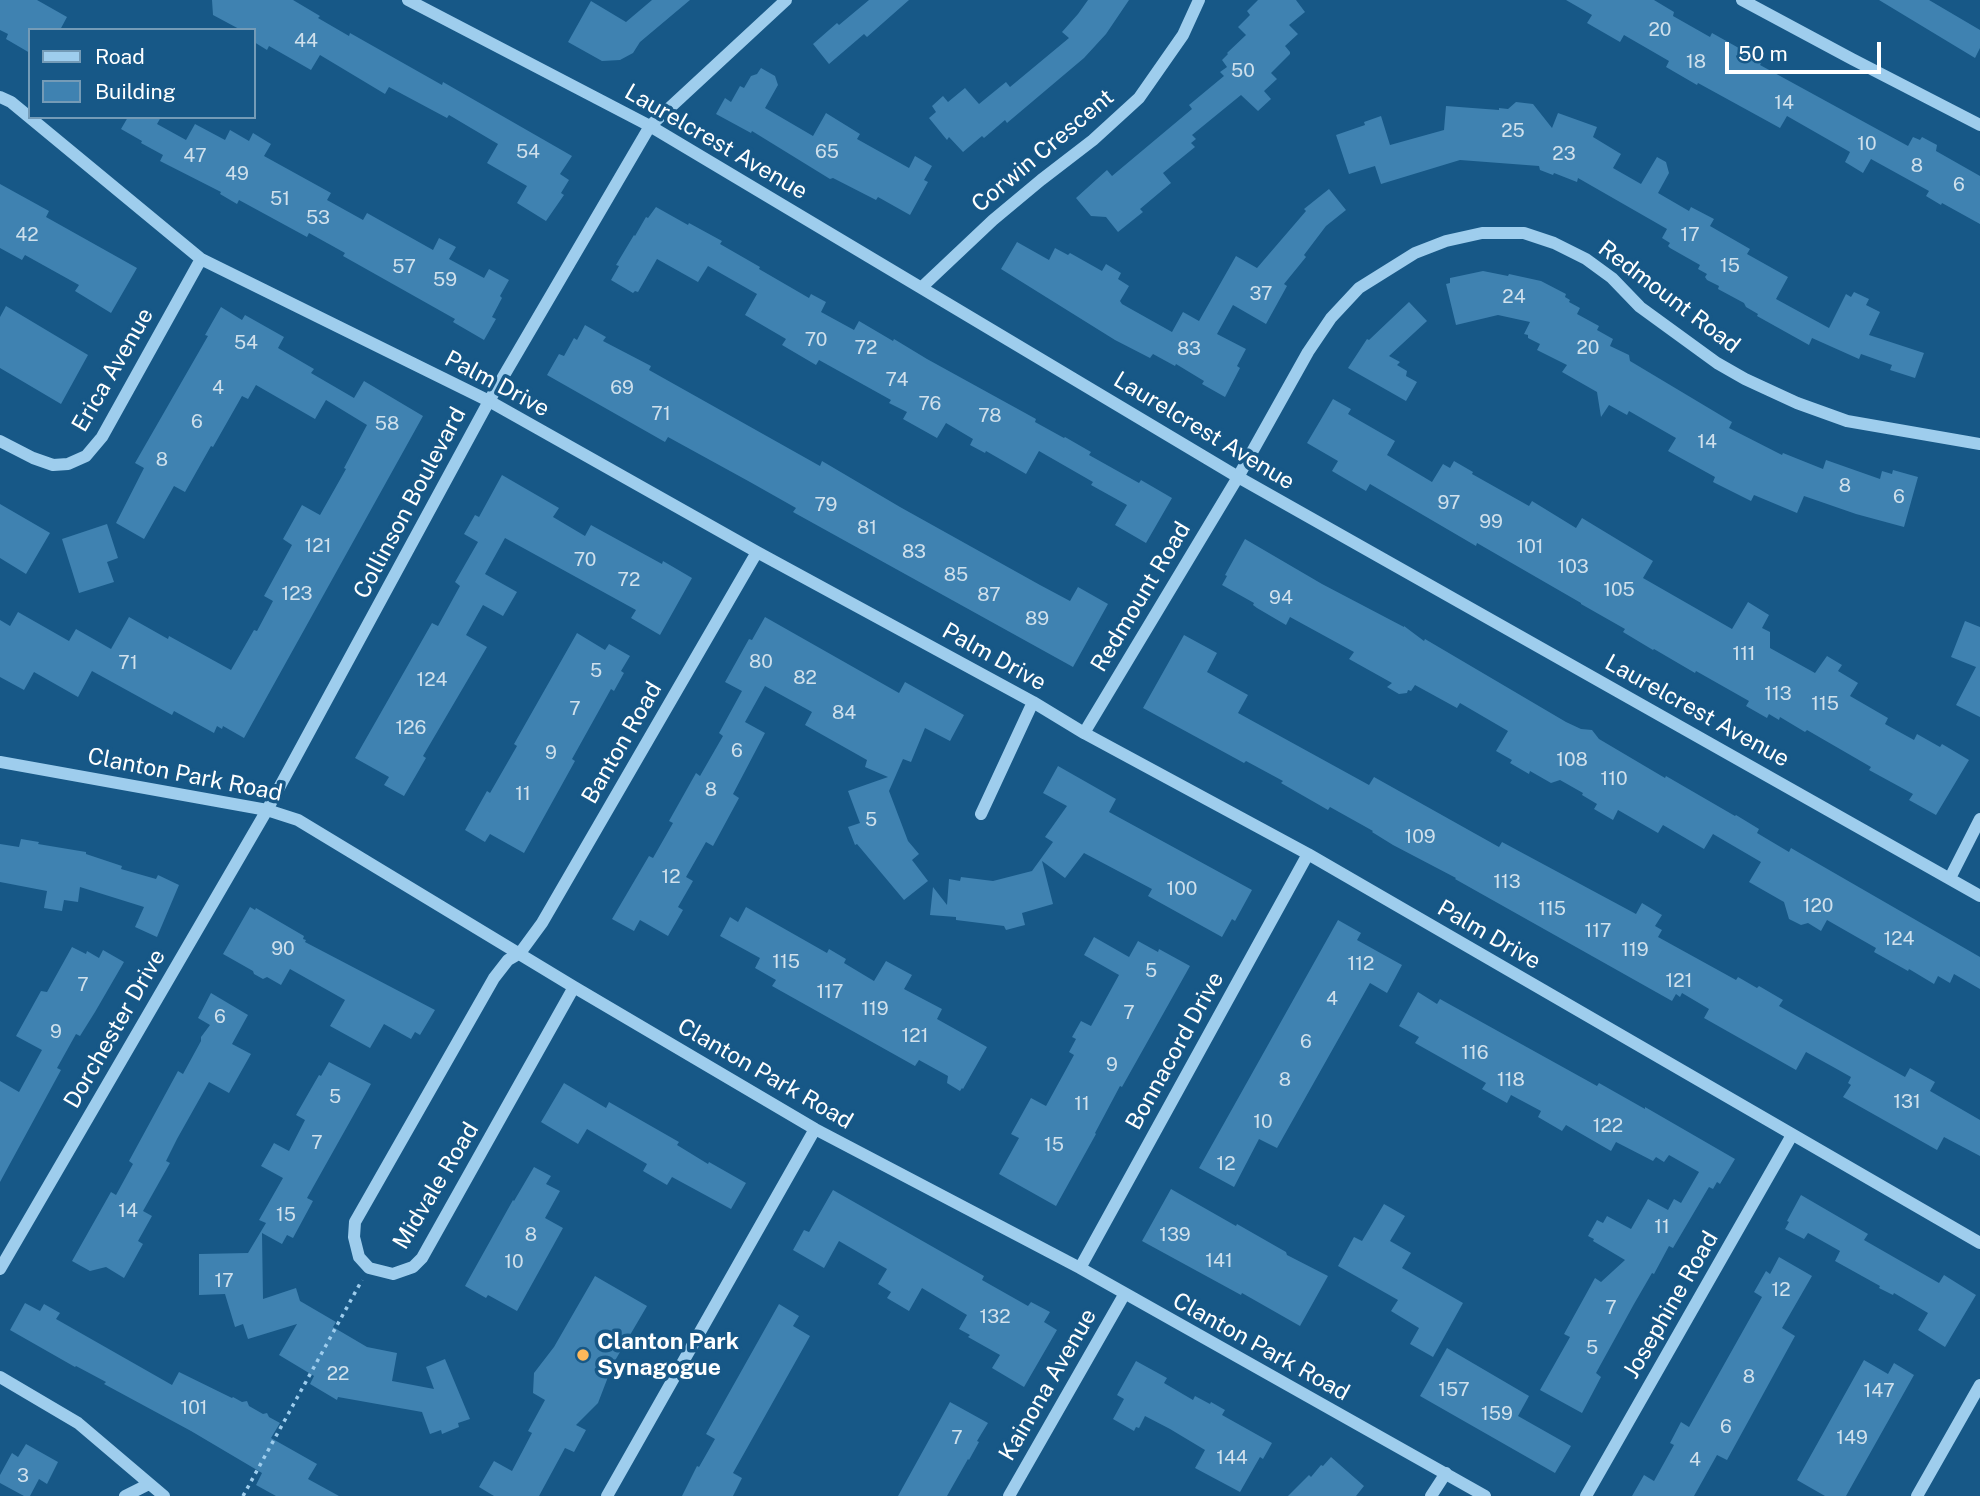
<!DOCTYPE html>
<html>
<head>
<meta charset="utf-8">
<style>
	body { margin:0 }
	#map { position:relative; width:1980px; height:1496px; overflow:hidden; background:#175887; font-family:"Public Sans",sans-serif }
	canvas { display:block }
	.legend { position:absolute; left:28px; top:28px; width:228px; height:91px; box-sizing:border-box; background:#175887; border:2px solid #749bb7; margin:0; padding:9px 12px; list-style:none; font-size:21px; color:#fff }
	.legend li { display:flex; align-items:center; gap:14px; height:35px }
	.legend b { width:35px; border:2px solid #749bb7 }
	.scale { position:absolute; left:1725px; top:42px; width:156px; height:32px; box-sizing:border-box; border:4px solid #fff; border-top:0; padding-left:9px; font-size:21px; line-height:24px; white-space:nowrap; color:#fff; -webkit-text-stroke:5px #175887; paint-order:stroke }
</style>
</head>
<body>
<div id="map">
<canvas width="1980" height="1496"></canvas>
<ul class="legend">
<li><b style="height:9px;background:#9ecded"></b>Road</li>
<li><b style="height:19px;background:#3f82b1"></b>Building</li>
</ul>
<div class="scale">50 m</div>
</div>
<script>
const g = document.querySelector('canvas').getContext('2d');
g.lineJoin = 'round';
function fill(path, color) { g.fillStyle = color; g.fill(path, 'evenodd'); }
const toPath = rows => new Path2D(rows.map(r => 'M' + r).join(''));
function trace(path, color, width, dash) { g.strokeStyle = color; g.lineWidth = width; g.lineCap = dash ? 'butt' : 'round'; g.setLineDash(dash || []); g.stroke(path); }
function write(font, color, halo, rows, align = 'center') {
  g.font = font + ' "Public Sans",sans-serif'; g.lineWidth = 7; g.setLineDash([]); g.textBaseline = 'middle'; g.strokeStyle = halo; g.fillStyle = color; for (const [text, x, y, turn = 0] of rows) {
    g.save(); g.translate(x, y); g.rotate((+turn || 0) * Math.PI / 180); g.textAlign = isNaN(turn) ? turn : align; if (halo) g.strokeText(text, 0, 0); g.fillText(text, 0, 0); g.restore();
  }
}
const building = toPath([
	[0,0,37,0,67,17,60,30,30,30,30,53,6,39,8,34,0,30],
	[212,0,293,0,320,16,318,18,349,36,350,33,442,85,443,82,572,156,560,174,569,180,561,193,564,195,546,221,517,203,527,186,487,163,498,144,449,115,447,118,389,87,385,94,320,55,311,70,269,46,267,50,254,42,254,30,241,30,213,15],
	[652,0,690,0,640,42,633,53,620,60,602,61,568,42,591,1,626,22],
	[869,0,909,0,867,37,864,34,829,64,813,44,837,23,839,25],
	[1088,0,1129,0,1106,34,1084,58,1007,123,1005,120,984,138,982,136,963,152,949,137,947,140,929,118,936,112,932,106,943,96,948,102,965,88,979,104,1006,82,1010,87,1069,38,1062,32,1078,14],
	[1258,0,1296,0,1305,12,1289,25,1298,34,1285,46,1290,52,1290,54,1271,73,1277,79,1264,91,1271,99,1258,111,1241,95,1192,135,1196,139,1191,143,1195,147,1163,173,1171,183,1140,209,1143,212,1118,232,1106,217,1091,216,1076,198,1107,170,1112,176,1192,109,1189,105,1224,76,1220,72,1227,67,1222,60,1228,54,1227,53,1246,35,1238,27,1250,15,1247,11],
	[1566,0,1654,0,1674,12,1673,16,1710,37,1712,33,1762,61,1760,65,1908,146,1913,137,1920,140,1922,137,1937,145,1936,151,1980,176,1980,224,1942,203,1941,205,1926,196,1929,191,1871,159,1863,173,1845,162,1850,152,1787,116,1780,128,1698,83,1697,85,1666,67,1669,61,1624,35,1620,42,1587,23,1592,15],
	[1879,0,1929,0,1980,30,1980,48,1975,58],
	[761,68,775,76,778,85,765,108,813,136,826,113,860,134,857,139,909,168,915,156,932,166,924,180,928,182,910,215,878,197,876,200,833,178,830,179,752,131,751,133,716,114,725,98,731,102,740,86,744,88,751,76,757,74],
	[1516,102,1533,104,1552,128,1558,113,1597,127,1593,137,1621,154,1613,168,1641,184,1657,157,1666,162,1669,173,1658,193,1689,211,1691,207,1714,219,1710,226,1750,249,1747,254,1788,277,1776,299,1829,328,1846,294,1851,297,1854,292,1869,299,1866,305,1880,312,1869,335,1924,353,1915,378,1890,370,1892,365,1861,354,1859,359,1812,338,1809,345,1757,316,1758,314,1746,307,1744,303,1718,289,1719,286,1707,280,1705,277,1707,274,1698,269,1700,265,1670,248,1668,246,1670,243,1662,238,1667,229,1578,178,1577,182,1554,173,1553,175,1540,170,1539,166,1460,160,1381,184,1375,166,1349,174,1336,135,1365,125,1364,122,1381,116,1390,145,1444,130,1446,106,1499,110,1499,108,1508,109],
	[128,117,161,117,157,124,186,140,195,124,225,140,230,130,249,141,253,133,271,144,264,156,331,193,327,200,363,220,367,213,433,250,439,238,456,247,449,259,484,278,489,269,509,280,500,296,502,298,492,317,496,319,484,340,453,322,455,319,343,256,345,253,309,233,307,237,239,200,237,204,220,194,221,192,160,161,163,155,141,143,142,141,121,129],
	[0,184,49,211,46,217,137,268,111,313,75,291,79,285,25,255,22,260,0,248],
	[1329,189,1346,210,1326,226,1304,255,1306,257,1284,284,1287,286,1266,324,1233,305,1217,334,1246,349,1237,366,1240,368,1225,397,1202,384,1204,381,1176,364,1175,366,1153,354,1150,358,1115,340,1001,269,1017,242,1049,260,1055,248,1068,255,1070,253,1102,271,1106,264,1121,273,1118,279,1129,286,1120,301,1122,304,1172,332,1183,312,1199,321,1236,256,1257,268,1306,211,1304,209],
	[656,207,688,225,689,223,722,241,720,244,760,267,759,269,809,298,811,294,826,302,821,312,854,330,859,321,893,341,894,339,927,359,1036,419,1035,422,1064,438,1065,437,1091,452,1089,455,1139,483,1141,480,1172,498,1146,543,1115,525,1127,505,1091,485,1093,482,1039,451,1026,474,986,451,985,453,970,445,973,439,946,423,937,438,903,419,907,412,889,403,891,400,819,360,816,365,782,345,786,339,745,315,757,294,708,266,698,282,657,259,638,292,635,291,633,293,611,280,619,266,616,265,634,235,635,236,646,217,648,218],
	[1483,271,1508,276,1509,274,1541,281,1566,294,1565,297,1570,300,1569,302,1580,308,1577,314,1599,326,1597,330,1613,339,1610,346,1629,355,1630,361,1732,422,1729,428,1782,455,1783,453,1823,469,1826,460,1880,479,1882,471,1892,474,1893,470,1918,477,1904,527,1856,514,1804,496,1797,513,1754,495,1751,501,1713,482,1715,477,1668,451,1676,438,1629,411,1627,415,1609,405,1601,417,1597,392,1562,372,1567,365,1537,350,1540,344,1528,338,1528,335,1524,334,1530,322,1498,315,1456,325,1446,284,1450,283,1450,278],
	[1409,302,1427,321,1389,356,1400,362,1397,365,1407,371,1406,376,1417,382,1406,401,1348,368,1367,339,1369,340],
	[6,306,88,355,61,404,0,368,0,317],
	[221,307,242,320,245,315,284,337,278,348,314,369,311,373,354,398,364,381,423,416,244,738,223,726,222,729,217,726,214,733,174,711,172,715,92,671,78,697,34,672,24,690,0,677,0,620,10,626,18,612,69,641,76,629,111,649,129,617,168,639,169,636,231,670,254,630,257,631,273,601,264,596,292,545,283,539,302,505,320,515,346,469,344,468,367,425,326,400,315,419,256,385,248,399,242,396,213,447,211,446,185,492,174,486,144,539,116,523,144,468,135,463,208,336,205,335],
	[585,325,606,337,603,341,651,366,649,370,820,466,822,461,900,507,1040,585,1070,601,1078,587,1108,604,1073,667,793,512,796,508,750,482,668,437,665,442,547,375,559,354,564,356,574,338,577,340],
	[1333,399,1351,409,1348,414,1395,441,1387,455,1432,482,1443,464,1450,468,1454,461,1473,472,1472,474,1529,506,1532,501,1576,528,1582,518,1653,561,1643,578,1732,629,1748,602,1769,615,1762,628,1770,632,1770,648,1815,673,1827,656,1842,665,1838,671,1858,683,1850,696,1888,718,1885,724,1914,740,1917,734,1940,747,1942,744,1969,760,1936,815,1909,800,1913,794,1869,770,1871,767,1807,730,1805,732,1780,717,1779,720,1769,714,1767,718,1746,706,1749,701,1696,671,1695,673,1654,649,1653,650,1623,632,1625,629,1581,604,1581,603,1477,543,1476,546,1370,484,1366,491,1332,471,1338,461,1307,443],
	[502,475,559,508,553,517,585,536,591,525,662,564,663,561,692,578,660,635,631,618,636,610,505,538,485,574,517,592,503,616,483,605,466,635,487,647,423,756,426,758,404,796,384,785,389,777,355,758,432,623,438,626,460,586,455,582,478,542,464,534,475,515,479,517],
	[0,504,50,533,26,574,0,558],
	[107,524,118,558,107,562,114,582,79,593,62,539],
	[1245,539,1322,584,1404,627,1404,626,1424,641,1425,639,1566,722,1581,729,1592,730,1599,739,1665,778,1666,776,1735,816,1736,815,1759,829,1757,833,1789,852,1791,848,1980,957,1980,989,1954,974,1950,983,1938,976,1934,984,1909,969,1908,971,1874,952,1876,948,1827,920,1821,931,1808,923,1801,925,1789,919,1784,902,1749,882,1761,862,1713,834,1704,849,1663,825,1658,833,1618,810,1613,820,1594,809,1597,804,1582,795,1583,793,1560,780,1551,783,1530,771,1529,774,1510,763,1512,760,1496,751,1508,731,1460,703,1457,708,1415,685,1411,691,1408,690,1407,693,1399,694,1387,687,1392,683,1349,659,1354,652,1290,617,1286,625,1257,608,1253,605,1254,603,1222,585,1227,576,1225,575],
	[765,617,899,693,905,682,964,715,950,741,925,728,911,762,903,759,889,791,908,841,919,854,912,860,928,881,904,900,857,844,855,845,848,827,860,823,848,791,888,777,865,767,867,760,805,725,812,712,765,686,745,722,765,733,733,794,739,798,713,846,706,842,686,877,693,881,678,907,683,910,668,936,640,920,634,931,612,919,649,856,653,858,673,823,669,821,696,773,700,776,723,736,719,733,742,691,725,682,749,639,752,640],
	[1965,621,1980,627,1980,717,1956,705,1976,667,1951,657],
	[577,633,605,650,609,644,630,656,621,671,624,673,614,691,611,689,572,759,575,761,524,853,490,834,485,842,465,830,487,791,490,793,517,746,514,744],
	[1184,635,1217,653,1207,672,1248,695,1238,713,1369,785,1374,777,1499,847,1502,842,1636,914,1642,903,1662,915,1655,926,1662,930,1658,937,1736,980,1738,977,1757,988,1759,986,1783,1000,1779,1006,1905,1077,1910,1068,1935,1082,1930,1091,1980,1120,1980,1156,1944,1137,1937,1150,1843,1097,1851,1085,1848,1083,1851,1077,1835,1068,1806,1052,1796,1070,1704,1018,1709,1009,1682,993,1680,997,1676,994,1672,1001,1455,879,1456,878,1393,845,1372,832,1373,831,1330,807,1328,810,1281,783,1283,781,1246,761,1244,763,1143,708],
	[1058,766,1116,799,1109,812,1252,890,1235,921,1232,919,1222,937,1148,896,1152,889,1084,853,1065,878,1042,861,1053,904,1022,913,1025,925,1006,930,1004,926,956,920,956,917,930,915,933,887,947,905,949,879,960,881,961,877,993,881,1032,871,1053,842,1045,837,1067,806,1043,793],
	[21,839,39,842,38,844,86,852,86,854,122,866,121,869,156,879,158,875,179,885,157,937,135,927,144,907,80,887,78,902,64,900,62,911,44,908,47,891,0,882,0,844,19,847],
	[250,907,255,910,256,908,304,936,303,939,306,940,305,942,435,1010,420,1035,415,1032,411,1039,384,1024,370,1048,330,1026,345,1000,290,969,281,985,267,977,263,979,254,974,253,971,223,954],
	[746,907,827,953,829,949,846,959,844,963,874,981,886,961,912,975,904,989,942,1009,937,1019,987,1047,963,1089,962,1088,960,1091,947,1083,948,1076,919,1060,915,1066,772,986,776,980,755,968,760,958,720,936,730,917,738,922],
	[1338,920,1361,933,1357,940,1402,965,1387,993,1370,983,1277,1148,1259,1139,1234,1187,1199,1168],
	[1094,937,1129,957,1138,941,1158,952,1159,949,1190,966,1122,1087,1120,1086,1095,1133,1096,1134,1056,1206,999,1174,1019,1138,1011,1134,1031,1098,1046,1106,1074,1055,1069,1052,1076,1039,1072,1037,1081,1021,1091,1026,1119,975,1084,955],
	[72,947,86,954,87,951,99,958,103,950,124,962,95,1012,80,1036,76,1034,57,1068,61,1070,0,1182,0,1081,19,1092,42,1050,16,1036,41,991,47,992],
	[1418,992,1437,1004,1440,999,1597,1086,1599,1083,1645,1109,1645,1107,1735,1159,1720,1184,1717,1182,1713,1189,1709,1187,1673,1248,1669,1246,1654,1274,1652,1273,1634,1304,1596,1373,1601,1377,1582,1413,1540,1390,1570,1337,1564,1334,1595,1278,1601,1282,1625,1260,1593,1241,1594,1239,1588,1236,1597,1220,1603,1223,1607,1216,1631,1229,1648,1199,1668,1210,1674,1199,1681,1203,1699,1172,1669,1155,1664,1162,1656,1157,1653,1161,1616,1142,1611,1151,1566,1125,1562,1131,1538,1117,1541,1111,1511,1095,1507,1103,1482,1089,1486,1083,1415,1043,1419,1037,1399,1026],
	[211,993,248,1015,232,1044,251,1054,229,1093,209,1082,177,1139,166,1161,170,1163,143,1211,152,1216,138,1241,143,1244,124,1278,106,1267,90,1271,72,1261,111,1192,116,1195,133,1164,129,1161,178,1071,183,1074,201,1041,201,1037,210,1025,198,1018],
	[329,1062,371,1084,307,1198,313,1201,293,1238,287,1235,282,1244,262,1233,263,1299,296,1288,300,1301,336,1322,333,1327,367,1347,397,1353,392,1381,434,1389,426,1367,445,1359,470,1419,458,1423,459,1427,442,1434,441,1430,430,1434,422,1412,338,1397,337,1400,310,1384,314,1376,279,1355,297,1324,248,1339,243,1324,235,1327,225,1294,199,1295,199,1254,248,1253,266,1223,259,1220,283,1178,261,1166,274,1143,289,1151,305,1120,296,1115,319,1075,321,1076],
	[564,1083,606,1108,609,1102,679,1142,677,1145,708,1164,709,1162,746,1183,731,1209,672,1177,667,1185,643,1171,647,1164,587,1129,578,1144,541,1122],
	[534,1167,551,1176,546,1184,560,1191,545,1218,563,1228,517,1311,488,1295,486,1298,465,1286,513,1200,514,1201],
	[1171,1189,1236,1226,1237,1224,1286,1252,1287,1255,1328,1276,1300,1326,1242,1293,1241,1295,1142,1241],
	[833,1190,984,1276,982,1280,1028,1306,1031,1302,1050,1312,1044,1322,1057,1330,1024,1387,992,1368,1000,1355,968,1337,970,1335,959,1329,967,1315,922,1288,909,1311,887,1298,891,1292,878,1284,887,1269,839,1241,824,1268,793,1250,804,1230,809,1232],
	[1801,1195,1868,1234,1864,1240,1939,1283,1944,1275,1976,1295,1945,1347,1918,1330,1928,1313,1894,1293,1893,1295,1879,1288,1880,1286,1835,1261,1840,1251,1808,1233,1804,1239,1785,1229,1789,1222,1787,1221],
	[1384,1204,1405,1216,1390,1241,1411,1253,1402,1268,1463,1303,1433,1357,1410,1344,1419,1328,1391,1311,1398,1300,1338,1266,1354,1237,1362,1241],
	[1779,1257,1812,1276,1782,1328,1795,1336,1727,1460,1717,1455,1694,1496,1632,1496,1644,1475,1654,1481,1674,1445,1670,1443,1681,1422,1689,1427,1762,1297,1754,1292,1766,1271,1770,1274],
	[595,1276,647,1306,613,1364,598,1403,576,1425,586,1430,574,1452,565,1448,539,1496,494,1496,479,1487,494,1461,512,1471,532,1433,528,1431,545,1400,533,1393,534,1373,554,1347],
	[25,1303,40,1311,44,1304,60,1313,56,1319,172,1385,179,1372,232,1398,233,1397,242,1402,247,1401,249,1406,263,1414,267,1413,269,1417,280,1423,271,1438,317,1464,308,1479,339,1496,276,1496,256,1485,262,1473,191,1431,104,1384,106,1382,76,1366,75,1367,10,1330],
	[779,1304,799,1316,793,1326,810,1336,733,1473,742,1478,733,1496,682,1496,697,1466,699,1467,715,1439,706,1434],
	[1447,1348,1529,1396,1518,1416,1571,1446,1555,1473,1420,1396],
	[1864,1360,1888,1374,1894,1363,1914,1375,1846,1496,1825,1496,1797,1480],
	[1136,1361,1167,1378,1164,1383,1193,1400,1195,1396,1210,1404,1211,1402,1225,1410,1222,1415,1272,1443,1263,1459,1260,1457,1240,1492,1195,1468,1205,1450,1170,1429,1145,1416,1139,1428,1136,1427,1134,1431,1113,1419,1124,1399,1117,1395],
	[950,1402,988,1423,977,1441,979,1442,969,1460,968,1459,947,1496,898,1496],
	[26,1444,58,1462,47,1484,39,1479,30,1496,24,1496,0,1483,0,1475,12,1453,18,1457],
	[1331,1457,1364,1486,1356,1496,1288,1496,1309,1475,1311,1477,1321,1465,1323,1466]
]);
const path = toPath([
	[243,1496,362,1280]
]);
const minor = toPath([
	[408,0,650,126,1238,477,1980,896],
	[1742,0,1852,59,1980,125],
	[0,97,11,102,201,259,489,401,757,552,1033,702,1084,733,1308,854,1980,1243],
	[922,287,993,220,1041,180,1093,140,1139,98,1183,35,1199,0],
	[0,441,33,458,53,465,68,464,86,456,102,437,201,259],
	[1084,733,1238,477,1308,352,1331,318,1359,288,1415,253,1446,241,1482,233,1524,233,1554,243,1586,259,1612,278,1640,307,1717,363,1745,379,1797,403,1847,421,1980,444],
	[0,762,267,810,298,820,574,987,815,1129,1080,1268,1485,1496],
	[981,814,1033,702],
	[1950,878,1980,819],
	[574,987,422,1258,413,1267,393,1274,369,1268,359,1257,354,1237,355,1222,494,978,508,960,520,953,542,923,757,552],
	[1080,1268,1308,854],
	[0,1269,267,810,489,401,650,126,786,0],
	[0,1377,78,1423,164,1496],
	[125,1496,149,1484],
	[607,1496,815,1129],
	[1009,1496,1124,1295],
	[1431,1496,1446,1473],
	[1586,1496,1792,1135],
	[1917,1496,1980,1385]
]);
const markers = [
	[583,1355,7,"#ffb85a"]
];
const numberNames = [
	["20",1660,30],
	["44",306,41],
	["18",1696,62],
	["50",1243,71],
	["14",1784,103],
	["25",1513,131],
	["10",1867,144],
	["54",528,152],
	["65",827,152],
	["23",1564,154],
	["47",195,156],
	["8",1917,166],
	["49",237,174],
	["6",1959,185],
	["51",280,199],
	["53",318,218],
	["42",27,235],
	["17",1690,235],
	["15",1730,266],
	["57",404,267],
	["59",445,280],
	["37",1261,294],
	["24",1514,297],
	["70",816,340],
	["54",246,343],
	["72",866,348],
	["20",1588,348],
	["83",1189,349],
	["74",897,380],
	["4",218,388],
	["69",622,388],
	["76",930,404],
	["71",661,414],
	["78",990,416],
	["6",197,422],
	["58",387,424],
	["14",1707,442],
	["8",162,460],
	["8",1845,486],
	["6",1899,497],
	["97",1449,503],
	["79",826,505],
	["99",1491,522],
	["81",867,528],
	["121",318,546],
	["101",1530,547],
	["83",914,552],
	["70",585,560],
	["103",1573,567],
	["85",956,575],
	["72",629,580],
	["105",1619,590],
	["123",297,594],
	["87",989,595],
	["94",1281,598],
	["89",1037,619],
	["111",1744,654],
	["80",761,662],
	["71",128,663],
	["5",596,671],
	["82",805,678],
	["124",432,680],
	["113",1778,694],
	["115",1825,704],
	["7",575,709],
	["84",844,713],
	["126",411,728],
	["6",737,751],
	["9",551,753],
	["108",1572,760],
	["110",1614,779],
	["8",711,790],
	["11",523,794],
	["5",871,820],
	["109",1420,837],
	["12",671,877],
	["113",1507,882],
	["100",1182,889],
	["120",1818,906],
	["115",1552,909],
	["117",1598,931],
	["124",1899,939],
	["90",283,949],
	["119",1635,950],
	["115",786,962],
	["112",1361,964],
	["5",1151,971],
	["121",1679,981],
	["7",83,985],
	["117",830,992],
	["4",1332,999],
	["119",875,1009],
	["7",1129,1013],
	["6",220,1017],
	["9",56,1032],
	["121",915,1036],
	["6",1306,1042],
	["116",1475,1053],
	["9",1112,1065],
	["8",1285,1080],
	["118",1511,1080],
	["5",335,1097],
	["131",1907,1102],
	["11",1082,1104],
	["10",1263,1122],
	["122",1608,1126],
	["7",317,1143],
	["15",1054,1145],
	["12",1226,1164],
	["14",128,1211],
	["15",286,1215],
	["11",1662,1227],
	["8",531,1235],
	["139",1175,1235],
	["141",1219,1261],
	["10",514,1262],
	["17",224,1281],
	["12",1781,1290],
	["7",1611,1308],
	["132",995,1317],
	["5",1592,1348],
	["22",338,1374],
	["8",1749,1377],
	["157",1454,1390],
	["147",1879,1391],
	["101",194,1408],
	["159",1497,1414],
	["6",1726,1427],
	["7",957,1438],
	["149",1852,1438],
	["144",1232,1458],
	["4",1695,1460],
	["3",23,1476]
];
const streetNames = [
	["Laurelcrest Avenue",716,142,30],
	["Corwin Crescent",1043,151,-40],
	["Redmount Road",1669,297,37],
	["Erica Avenue",113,370,-60],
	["Palm Drive",497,384,28],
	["Laurelcrest Avenue",1204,431,31],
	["Collinson Boulevard",410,503,-62],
	["Redmount Road",1141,597,-59],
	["Palm Drive",994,657,29],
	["Laurelcrest Avenue",1697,711,29],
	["Banton Road",622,743,-60],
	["Clanton Park Road",185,775,11],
	["Palm Drive",1489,935,30],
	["Dorchester Drive",115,1029,-60],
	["Bonnacord Drive",1175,1051,-61],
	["Clanton Park Road",765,1074,30],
	["Midvale Road",436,1186,-59],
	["Josephine Road",1671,1305,-60],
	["Clanton Park Road",1261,1347,29],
	["Kainona Avenue",1048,1385,-60]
];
const poiNames = [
	["Clanton Park",597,1342],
	["Synagogue",597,1368]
];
fill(building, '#3f82b1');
trace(path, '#9ecded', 3.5, [3.5, 5]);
trace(minor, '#9ecded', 12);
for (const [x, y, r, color] of markers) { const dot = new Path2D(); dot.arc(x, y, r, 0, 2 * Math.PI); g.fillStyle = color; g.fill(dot); trace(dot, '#175887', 2.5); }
write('19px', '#cfe0ec', null, numberNames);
write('23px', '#fff', '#175887', streetNames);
write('bold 23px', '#fff', '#175887', poiNames, 'left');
</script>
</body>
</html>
